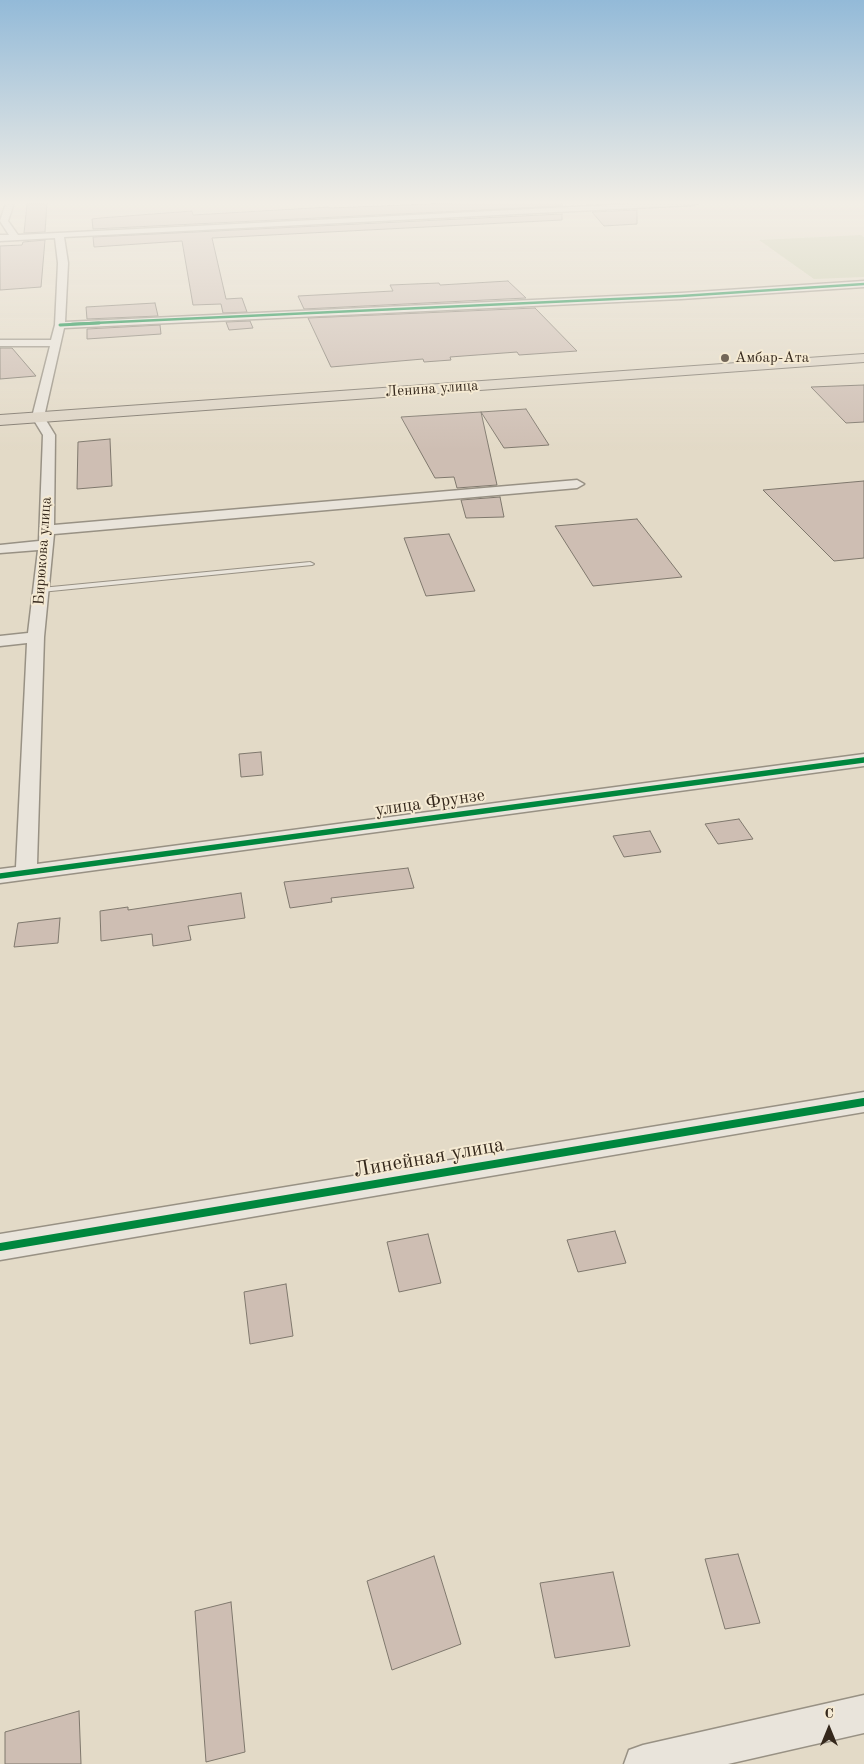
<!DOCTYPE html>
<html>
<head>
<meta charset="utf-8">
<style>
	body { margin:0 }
	#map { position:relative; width:864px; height:1764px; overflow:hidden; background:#e3dac7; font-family:"Old Standard TT",serif }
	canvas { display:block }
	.north { position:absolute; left:804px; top:1704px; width:50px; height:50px; -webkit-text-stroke:4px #f5ead3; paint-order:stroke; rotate:0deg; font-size:14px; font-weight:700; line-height:20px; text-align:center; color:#35281c }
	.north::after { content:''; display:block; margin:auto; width:18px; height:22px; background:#35281c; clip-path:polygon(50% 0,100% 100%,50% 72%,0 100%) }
</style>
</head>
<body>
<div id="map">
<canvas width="864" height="1764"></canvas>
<div class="north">С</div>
</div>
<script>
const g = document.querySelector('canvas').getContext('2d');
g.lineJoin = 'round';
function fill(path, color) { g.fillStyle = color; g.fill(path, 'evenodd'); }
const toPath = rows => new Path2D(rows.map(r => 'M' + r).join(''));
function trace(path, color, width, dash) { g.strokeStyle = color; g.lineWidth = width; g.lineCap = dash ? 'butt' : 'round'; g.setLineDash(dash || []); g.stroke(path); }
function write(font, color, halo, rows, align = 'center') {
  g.font = font + ' "Old Standard TT",serif'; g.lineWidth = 4; g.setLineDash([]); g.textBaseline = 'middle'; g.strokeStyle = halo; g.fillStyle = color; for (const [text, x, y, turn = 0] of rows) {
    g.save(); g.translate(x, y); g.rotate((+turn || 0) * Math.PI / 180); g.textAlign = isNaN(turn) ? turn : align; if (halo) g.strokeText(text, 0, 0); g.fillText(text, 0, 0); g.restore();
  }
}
const green = toPath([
	[861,235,864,237,864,277,814,279,759,240]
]);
const building = toPath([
	[47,203,45,232,24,233,27,204,47,203],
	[456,203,562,203,562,206,93,229,92,219,100,218,192,211,193,215,329,207,330,208,456,203],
	[637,210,637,224,604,226,592,212,637,210],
	[562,214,562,220,212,238,226,299,242,298,247,312,223,313,221,304,193,305,182,241,94,247,93,237,562,214],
	[45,240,41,287,0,290,0,246,22,245,23,242,45,240],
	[508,281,526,298,304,309,298,296,393,291,390,285,439,283,440,285,508,281],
	[155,303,158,316,87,319,86,307,155,303],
	[535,308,577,351,519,355,517,352,450,357,451,360,424,362,423,359,331,367,308,318,535,308],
	[250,321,253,328,229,330,226,322,250,321],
	[160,325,161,334,87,339,87,329,160,325],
	[0,348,12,348,36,376,0,379,0,348],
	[864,385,864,422,846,423,811,387,864,385],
	[526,409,549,445,504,448,481,412,526,409],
	[481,412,497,485,457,488,454,477,435,478,401,417,481,412],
	[110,439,112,486,77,489,78,442,110,439],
	[864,481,864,558,834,561,763,490,864,481],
	[500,497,504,517,466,518,461,500,500,497],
	[637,519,682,577,593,586,555,526,637,519],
	[449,534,475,591,426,596,404,538,449,534],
	[261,752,263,775,241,777,239,754,261,752],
	[739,819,753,839,718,844,705,824,739,819],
	[650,831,661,852,624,857,613,836,650,831],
	[408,868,414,888,331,898,332,902,290,908,284,882,408,868],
	[241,893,245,918,188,926,191,940,153,946,152,934,101,941,100,911,128,907,128,910,241,893],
	[60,918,58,943,14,947,18,923,60,918],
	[615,1231,626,1263,578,1272,567,1240,615,1231],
	[428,1234,441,1283,399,1292,387,1242,428,1234],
	[286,1284,293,1336,250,1344,244,1292,286,1284],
	[738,1554,760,1623,725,1629,705,1559,738,1554],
	[434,1556,461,1644,392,1670,367,1581,434,1556],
	[613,1572,630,1646,555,1658,540,1583,613,1572],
	[231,1602,245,1752,206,1762,195,1611,231,1602],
	[79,1711,81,1764,5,1764,5,1732,79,1711]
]);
const service = toPath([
	[310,562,314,564,312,565,41,592,37,590,41,588,310,562]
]);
const minor = toPath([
	[6,203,14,203,8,221,18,235,650,203,698,203,694,205,64,237,68,263,65,322,681,293,864,281,864,287,681,299,64,328,44,417,55,435,54,525,577,480,584,484,577,488,54,534,44,637,37,864,864,754,864,766,0,883,0,869,16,867,27,643,0,646,0,636,28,633,38,550,0,553,0,545,39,541,43,435,32,417,50,346,0,346,0,340,51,340,55,325,58,263,55,238,0,241,0,235,9,235,0,221,6,203],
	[864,1092,864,1112,0,1260,0,1234,864,1092],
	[864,1695,864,1733,728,1764,624,1764,629,1750,643,1745,864,1695]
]);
const primary = toPath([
	[864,354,864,362,0,425,0,415,864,354]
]);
const cyclewayFar3 = toPath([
	[72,324,681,296,864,284]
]);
const cyclewayFar2 = toPath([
	[60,325,99,323]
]);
const cyclewayFar1 = toPath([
	[0,876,864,760]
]);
const cycleway = toPath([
	[0,1247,864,1102]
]);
const markers = [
	[725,358,5,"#726658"]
];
const farPoinames = [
	["Амбар-Ата",735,358]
];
const farStreetnames = [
	["Ленина улица",432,389,-4],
	["Бирюкова улица",43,551,-86]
];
const streetNames = [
	["улица Фрунзе",430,803,-8]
];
const nearStreetnames = [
	["Линейная улица",429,1158,-10]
];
fill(green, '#c9cdab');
fill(building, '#cebeb3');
trace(building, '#7f786d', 1);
trace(service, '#989184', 2);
trace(minor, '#989184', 3);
trace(primary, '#7f786d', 2);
fill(service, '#e9e4db');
fill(minor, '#e9e4db');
fill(primary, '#ddd4c5');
trace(cyclewayFar3, '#00873e', 2.5);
trace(cyclewayFar2, '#00873e', 3);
trace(cyclewayFar1, '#00873e', 5.5);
trace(cycleway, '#00873e', 8);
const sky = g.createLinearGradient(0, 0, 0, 450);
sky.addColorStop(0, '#93bad8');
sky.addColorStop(0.45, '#f2eee6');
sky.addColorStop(1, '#f2eee600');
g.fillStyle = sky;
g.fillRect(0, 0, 864, 450);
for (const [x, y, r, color] of markers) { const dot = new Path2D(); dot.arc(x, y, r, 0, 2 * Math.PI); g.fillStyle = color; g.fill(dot); trace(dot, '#f5ead3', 2); }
write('15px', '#35281c', '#f5ead3', farPoinames, 'left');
write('15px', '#35281c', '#f5ead3', farStreetnames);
write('18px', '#35281c', '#f5ead3', streetNames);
write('21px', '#35281c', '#f5ead3', nearStreetnames);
</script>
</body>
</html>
